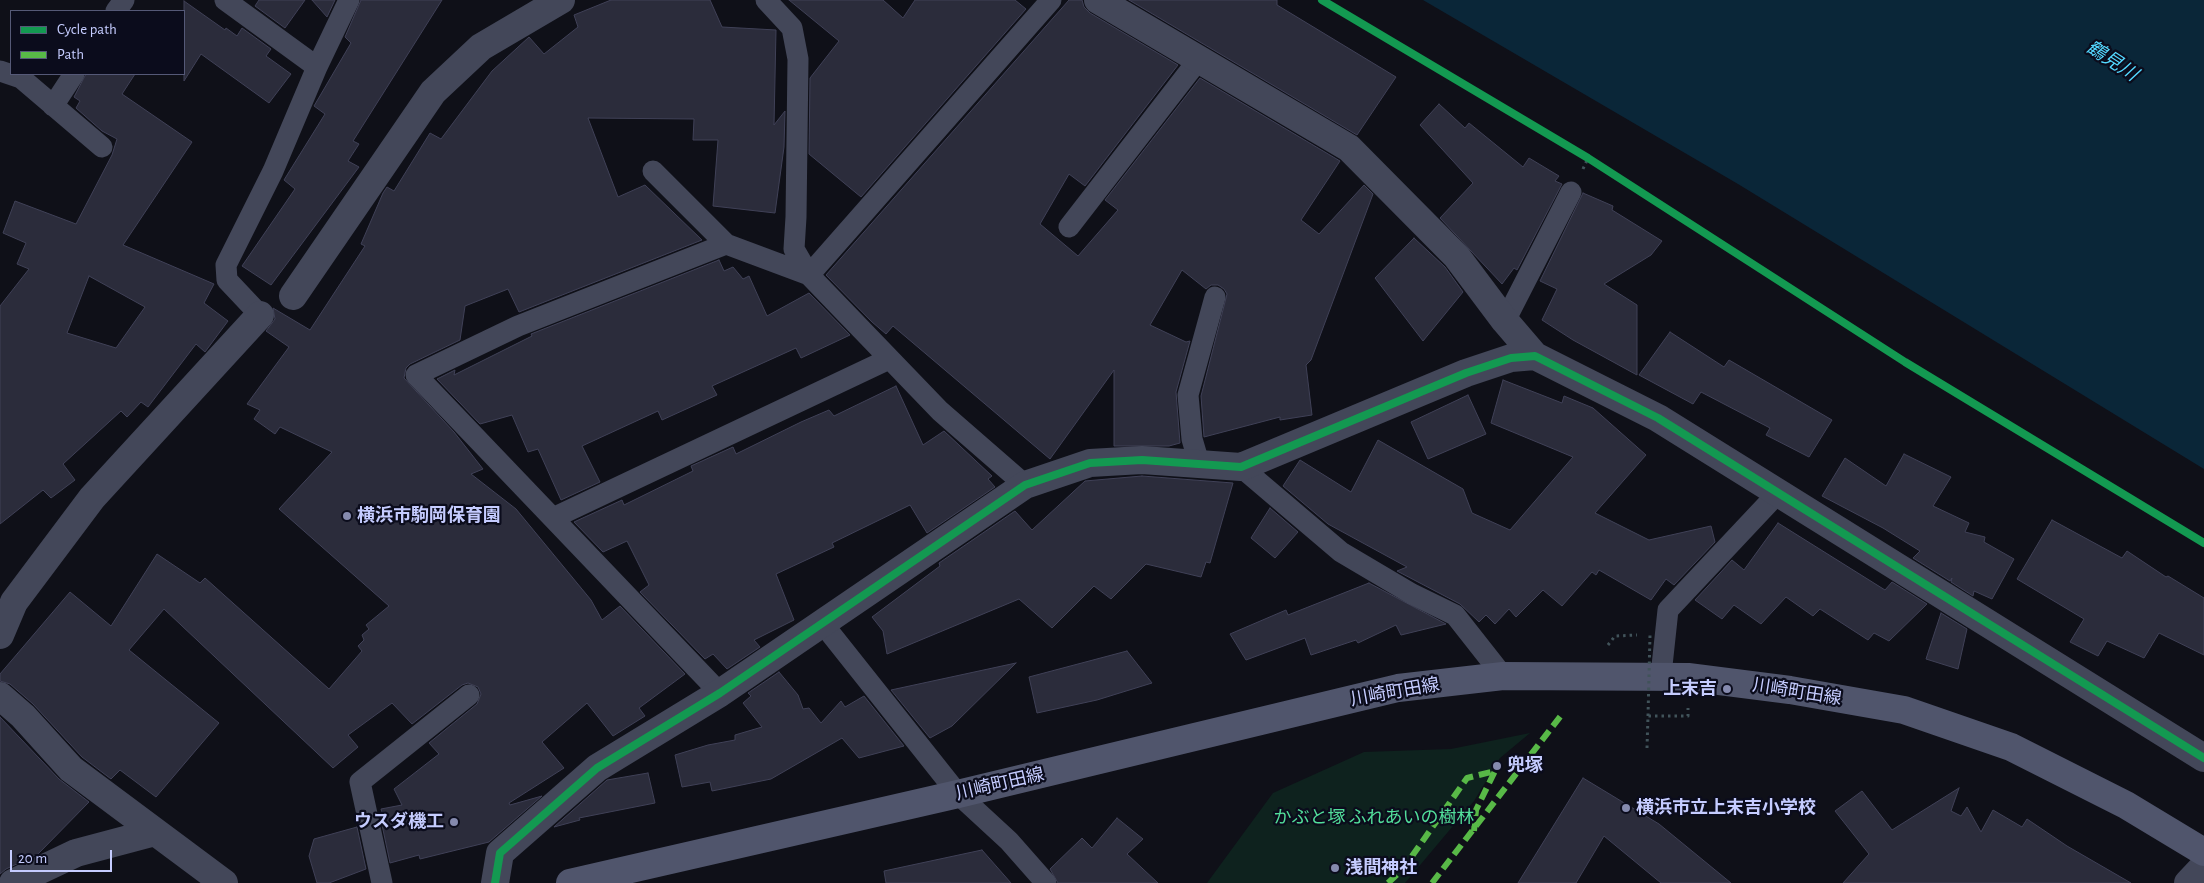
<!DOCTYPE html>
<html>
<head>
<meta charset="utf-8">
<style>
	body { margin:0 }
	#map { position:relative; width:2204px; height:883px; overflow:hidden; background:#0f1018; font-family:"Alegreya Sans",sans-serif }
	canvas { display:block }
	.legend { position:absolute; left:10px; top:10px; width:175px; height:65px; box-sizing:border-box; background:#0b0c1c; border:1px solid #555977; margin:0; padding:6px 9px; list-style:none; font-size:15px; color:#c5ccff }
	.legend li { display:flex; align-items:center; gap:10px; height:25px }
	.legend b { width:25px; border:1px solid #555977 }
	.scale { position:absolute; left:10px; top:850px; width:102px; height:22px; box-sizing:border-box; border:2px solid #c5ccff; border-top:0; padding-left:6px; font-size:15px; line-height:18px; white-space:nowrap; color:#c5ccff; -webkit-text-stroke:4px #0b0c1c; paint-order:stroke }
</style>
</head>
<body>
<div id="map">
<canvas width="2204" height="883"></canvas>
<ul class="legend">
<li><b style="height:6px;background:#139951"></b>Cycle path</li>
<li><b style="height:6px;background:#58b947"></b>Path</li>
</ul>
<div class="scale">20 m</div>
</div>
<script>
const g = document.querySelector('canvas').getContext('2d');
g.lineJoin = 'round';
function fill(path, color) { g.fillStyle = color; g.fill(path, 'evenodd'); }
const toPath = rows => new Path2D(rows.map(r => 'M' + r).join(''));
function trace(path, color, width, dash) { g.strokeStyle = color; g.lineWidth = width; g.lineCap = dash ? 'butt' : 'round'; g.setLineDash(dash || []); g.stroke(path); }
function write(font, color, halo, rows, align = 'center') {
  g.font = font + ' "Alegreya Sans","Noto Sans JP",sans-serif'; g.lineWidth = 4.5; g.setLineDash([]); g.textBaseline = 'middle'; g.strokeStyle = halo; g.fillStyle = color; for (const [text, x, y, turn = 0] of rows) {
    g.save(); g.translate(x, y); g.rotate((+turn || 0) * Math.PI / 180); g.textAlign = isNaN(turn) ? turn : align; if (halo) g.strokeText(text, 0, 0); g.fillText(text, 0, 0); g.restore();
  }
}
const green = toPath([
	[1530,733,1500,758,1474,801,1405,883,1207,883,1273,793,1364,752,1451,749]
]);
const water = toPath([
	[1423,0,2204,0,2204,469,1738,184]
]);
const building = toPath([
	[259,0,305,0,285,28,255,6,259,0],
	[312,0,335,0,327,17,312,0],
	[361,0,442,0,353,141,359,144,348,161,359,167,271,285,242,266,295,189,284,180,325,114,314,106,351,43,345,37,361,0],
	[611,0,710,0,722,27,776,30,774,125,785,111,784,147,775,213,713,206,718,140,693,140,694,119,588,118,618,197,645,185,702,240,519,312,508,289,465,306,460,340,410,364,406,368,404,378,454,432,483,469,471,474,516,509,591,600,602,620,620,606,685,674,639,708,645,716,613,736,587,703,542,742,564,768,509,803,510,805,542,796,489,842,420,859,419,855,390,863,381,820,384,820,381,809,402,805,394,789,439,754,429,743,477,704,481,694,478,687,468,683,462,685,412,724,392,703,348,735,358,747,333,768,164,609,129,650,219,723,156,797,120,770,111,779,82,757,33,704,10,684,0,681,0,674,70,592,111,626,157,554,200,583,205,578,329,689,362,651,358,646,364,640,362,635,369,629,366,625,389,606,279,509,332,452,280,427,275,434,254,419,260,410,247,404,289,347,266,331,275,319,273,308,310,330,365,246,361,244,383,193,387,187,394,191,430,133,441,139,492,71,529,37,544,54,578,27,574,15,611,0],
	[789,0,883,0,903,18,915,0,1015,0,1026,9,861,197,809,154,810,78,839,41,789,0],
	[1069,0,1082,0,1084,7,1090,13,1178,65,1085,186,1069,174,1040,224,1078,256,1118,210,1105,200,1200,78,1340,161,1301,220,1319,234,1364,185,1373,194,1311,360,1306,365,1312,415,1280,420,1280,417,1204,437,1201,396,1227,294,1224,289,1218,285,1211,285,1206,289,1182,270,1150,325,1186,342,1190,341,1176,392,1180,443,1169,446,1114,446,1114,370,1050,459,893,326,886,334,872,322,826,275,1069,0],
	[1129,0,1277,0,1277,5,1396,77,1357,135,1129,0],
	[184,1,225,30,226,28,237,36,242,28,271,49,266,56,291,74,269,103,201,54,184,81,184,1],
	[86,74,135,74,122,94,192,142,123,245,214,284,204,303,228,321,205,352,196,344,148,407,141,402,127,417,121,411,63,464,75,480,51,498,43,490,0,524,0,306,29,269,17,264,26,243,3,233,15,201,76,224,112,155,117,139,102,131,76,108,80,101,74,97,86,74],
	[89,276,145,307,116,348,67,333,89,276],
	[1439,104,1465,128,1469,123,1523,167,1529,158,1559,176,1555,181,1562,184,1517,270,1514,268,1502,284,1440,218,1473,183,1420,125,1439,104],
	[1583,193,1613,206,1612,210,1662,241,1651,255,1604,284,1637,305,1637,375,1573,340,1542,320,1557,289,1540,281,1583,193],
	[1414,238,1445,267,1463,292,1423,341,1375,278,1414,238],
	[719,260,724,271,733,267,743,279,749,276,767,316,809,293,850,335,801,358,796,348,712,386,717,395,662,420,658,411,582,446,600,482,561,500,538,449,528,452,512,415,480,424,437,379,455,370,454,375,532,336,531,334,719,260],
	[1670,332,1724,367,1729,360,1832,420,1809,457,1766,435,1770,428,1701,392,1693,404,1639,375,1670,332],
	[1503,380,1562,403,1564,396,1593,408,1646,455,1595,513,1649,540,1711,526,1715,542,1674,585,1666,579,1651,600,1599,570,1596,575,1592,572,1562,606,1543,590,1516,617,1509,609,1495,624,1486,615,1479,622,1460,604,1397,571,1407,567,1328,524,1283,486,1300,460,1351,492,1378,440,1463,489,1472,513,1510,530,1573,457,1491,423,1503,380],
	[896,386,923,445,944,431,992,476,988,479,995,487,927,533,910,505,832,543,834,547,776,574,794,620,754,640,760,647,727,669,713,654,705,659,640,592,649,585,627,541,603,552,574,522,622,500,624,505,693,471,691,466,733,447,736,454,801,422,829,410,834,416,896,386],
	[1468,395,1486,434,1428,459,1411,422,1468,395],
	[1904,454,1951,477,1933,506,1969,523,1965,532,1985,537,1984,542,2014,559,1992,599,1974,591,1973,596,1951,582,1952,578,1950,581,1913,558,1920,551,1883,528,1822,496,1845,458,1886,486,1904,454],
	[1142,476,1233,483,1210,563,1206,562,1201,577,1146,564,1111,599,1094,586,1052,628,1019,599,887,654,883,631,872,617,940,566,939,563,1015,511,1032,530,1085,481,1142,476],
	[1270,508,1298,532,1275,558,1251,538,1270,508],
	[2052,520,2122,558,2127,551,2166,577,2168,576,2204,598,2204,655,2159,633,2144,658,2107,641,2098,656,2070,642,2084,619,2017,579,2052,520],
	[1778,523,1885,590,1892,582,1927,604,1889,641,1874,633,1868,640,1820,609,1813,616,1786,597,1761,624,1734,605,1722,619,1695,600,1732,560,1744,570,1778,523],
	[1369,583,1446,624,1401,635,1396,625,1358,643,1356,640,1311,655,1305,638,1246,660,1230,634,1286,610,1288,615,1369,583],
	[1941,613,1967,629,1958,669,1926,659,1941,613],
	[1127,651,1152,683,1097,700,1037,713,1029,677,1127,651],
	[1016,663,952,726,930,738,891,690,1016,663],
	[779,672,798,695,803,709,809,708,821,723,841,701,845,707,864,696,904,746,859,758,842,738,771,779,712,791,710,782,682,787,675,755,708,745,735,740,735,735,762,727,743,703,751,696,748,693,779,672],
	[0,717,59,779,89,802,38,854,6,869,0,874,0,717],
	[648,773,655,803,579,818,580,820,554,827,607,780,648,773],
	[1583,778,1659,824,1731,883,1661,883,1604,836,1576,883,1518,883,1583,778],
	[1959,788,1951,811,1961,816,1967,807,1981,832,1993,810,2022,827,2027,819,2067,846,2131,883,1843,883,1869,854,1835,811,1862,791,1892,830,1959,788],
	[1117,818,1143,839,1127,854,1158,883,1058,883,1050,869,1082,838,1092,848,1117,818],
	[357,827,366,869,329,883,317,883,309,856,314,839,357,827],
	[982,850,1011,883,886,883,884,871,982,850]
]);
const path = toPath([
	[1583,169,1588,158],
	[1608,645,1615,636,1637,635],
	[1647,748,1648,716,1688,716,1688,708]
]);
const service = toPath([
	[225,0,317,67],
	[766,0,792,28,798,59,796,217,794,249,809,275,1051,0],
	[116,11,124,0],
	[0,71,21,78,102,147],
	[53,106,74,74],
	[653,171,726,244],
	[1069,227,1199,59],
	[260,315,227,280,226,265,273,171,317,67,349,0],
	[1505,321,1571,192],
	[1199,463,1192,439,1188,395,1215,297],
	[1241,467,1341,552,1412,594,1455,615,1503,676],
	[553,518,889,359],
	[823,624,958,794,1009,841,1046,883],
	[1661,675,1668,610,1778,493],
	[720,693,416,375,518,326,726,244,809,275,940,411,1025,485],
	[382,883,360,782,469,695]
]);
const minor = toPath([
	[1098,0,1349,148,1457,257,1505,321,1535,356],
	[293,296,433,92,481,47,561,0],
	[0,635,14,602,92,498,260,315],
	[0,696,23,716,71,769,224,883],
	[13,883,76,853,155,832],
	[495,883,500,853,597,768,720,693,1025,485,1090,463,1142,460,1241,467,1466,373,1511,358,1535,356,1658,418,2204,758],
	[2188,883,2204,866]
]);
const secondary = toPath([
	[570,883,958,794,1398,688,1503,676,1688,677,1790,690,1904,710,2011,747,2126,805,2204,852]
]);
const pathBridge = toPath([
	[1648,716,1650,635]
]);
const quiet = toPath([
	[1388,883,1403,869,1467,778,1495,771,1476,810,1474,831],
	[1432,883,1563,713]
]);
const cycleway = toPath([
	[1322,0,1588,158,1905,362,2204,543],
	[495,883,500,853,597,768,720,693,1025,485,1090,463,1142,460,1241,467,1466,373,1511,358,1535,356,1658,418,2204,758]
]);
const markers = [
	[347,516,5,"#858aae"],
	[1727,689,5,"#858aae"],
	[1497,766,5,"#858aae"],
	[1626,808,5,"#858aae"],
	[454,822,5,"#858aae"],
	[1335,868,5,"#858aae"]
];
const poiNames = [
	["横浜市駒岡保育園",357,516],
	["上末吉",1717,689,"right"],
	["兜塚",1507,766],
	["横浜市立上末吉小学校",1636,808],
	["ウスダ機工",444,822,"right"],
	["浅間神社",1345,868]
];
const streetNames = [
	["川崎町田線",1395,692,-10],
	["川崎町田線",1797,692,9],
	["川崎町田線",1000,784,-13]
];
const parkNames = [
	["かぶと塚 ふれあいの樹林",1374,818]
];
const waterNames = [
	["鶴見川",2112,61,33]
];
fill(green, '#0e221e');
fill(water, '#0a2638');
fill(building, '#2b2c3b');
trace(building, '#404157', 1);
trace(path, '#41535a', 3, [2.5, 4]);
trace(service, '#434759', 21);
trace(minor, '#434759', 28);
trace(secondary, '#50556c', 28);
trace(pathBridge, '#41535a', 3, [2.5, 4]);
trace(quiet, '#58b947', 6, [12, 6]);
trace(cycleway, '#139951', 8);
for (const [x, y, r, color] of markers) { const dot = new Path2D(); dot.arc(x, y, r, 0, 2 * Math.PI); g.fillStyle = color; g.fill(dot); trace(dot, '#0b0c1c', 2); }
write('bold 18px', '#c5ccff', '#0b0c1c', poiNames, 'left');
write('18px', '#c5ccff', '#0b0c1c', streetNames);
write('18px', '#52de9a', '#0b0c1c', parkNames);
write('italic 19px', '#53d8ff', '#0b0c1c', waterNames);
</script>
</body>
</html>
